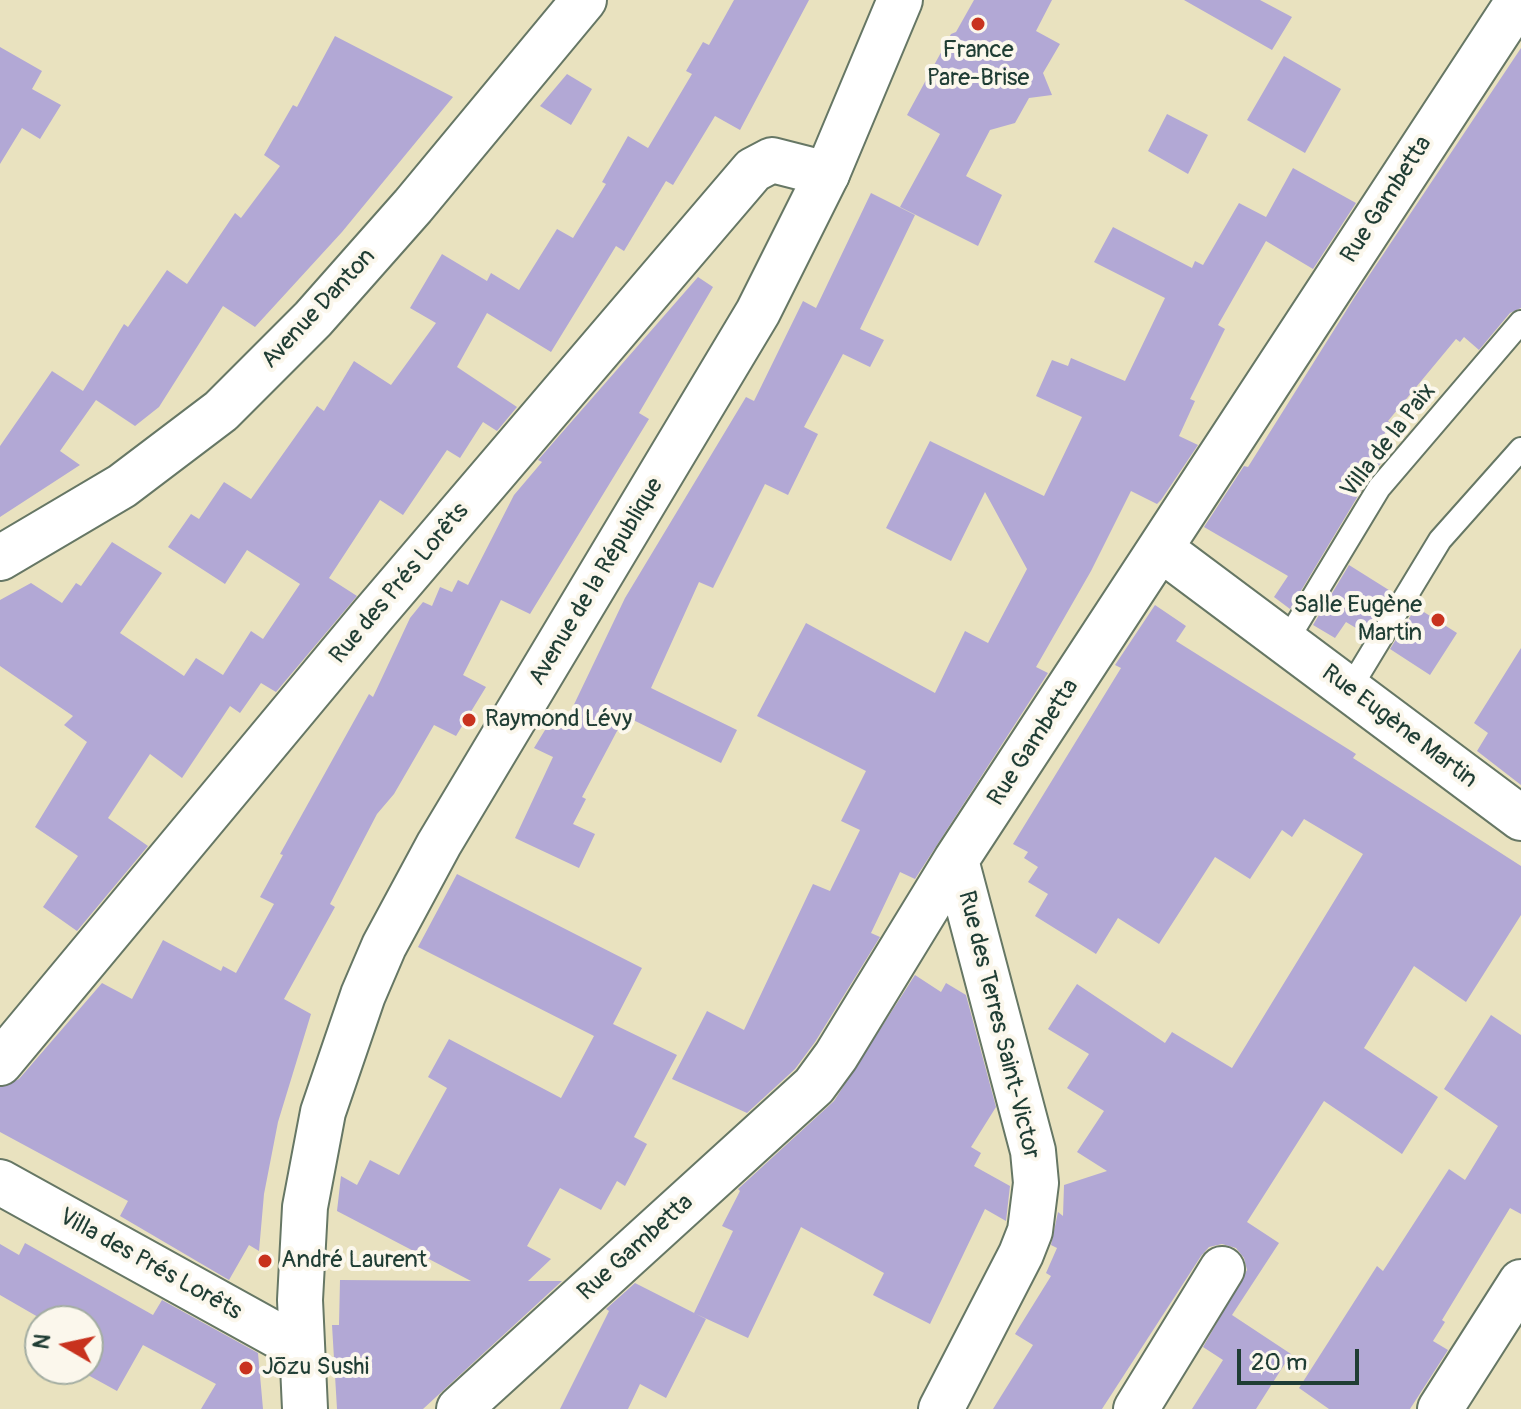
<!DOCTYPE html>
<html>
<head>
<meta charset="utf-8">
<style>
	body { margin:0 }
	#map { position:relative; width:1521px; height:1409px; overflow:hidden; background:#e9e2bf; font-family:Pangolin,sans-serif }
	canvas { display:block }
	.north { position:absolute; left:24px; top:1305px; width:80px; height:80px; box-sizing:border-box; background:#fbf7ec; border:2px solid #a3ada2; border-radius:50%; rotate:279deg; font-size:22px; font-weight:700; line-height:32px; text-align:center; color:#1f3d34 }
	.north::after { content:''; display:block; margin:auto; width:28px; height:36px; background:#c8321e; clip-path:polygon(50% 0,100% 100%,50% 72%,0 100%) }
	.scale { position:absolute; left:1237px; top:1349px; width:122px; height:36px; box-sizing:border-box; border:4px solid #1f3d34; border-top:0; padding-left:10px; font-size:24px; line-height:28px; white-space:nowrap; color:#1f3d34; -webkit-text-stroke:6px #fbf7ec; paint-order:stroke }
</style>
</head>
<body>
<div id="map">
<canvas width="1521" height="1409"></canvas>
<div class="north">N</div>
<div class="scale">20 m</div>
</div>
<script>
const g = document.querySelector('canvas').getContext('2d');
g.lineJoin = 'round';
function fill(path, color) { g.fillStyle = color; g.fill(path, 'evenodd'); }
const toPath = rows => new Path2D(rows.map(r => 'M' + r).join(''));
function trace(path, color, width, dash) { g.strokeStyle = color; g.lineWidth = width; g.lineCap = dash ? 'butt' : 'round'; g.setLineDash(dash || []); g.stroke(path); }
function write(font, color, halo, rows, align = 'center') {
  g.font = font + ' Pangolin,sans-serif'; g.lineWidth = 8; g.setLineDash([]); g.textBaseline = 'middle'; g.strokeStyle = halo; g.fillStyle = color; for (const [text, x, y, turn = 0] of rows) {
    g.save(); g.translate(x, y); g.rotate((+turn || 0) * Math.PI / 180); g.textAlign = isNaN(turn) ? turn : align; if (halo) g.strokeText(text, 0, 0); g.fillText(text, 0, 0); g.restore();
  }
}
const building = toPath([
	[734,0,809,0,740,130,715,116,673,185,666,181,624,251,616,246,551,352,487,313,457,367,517,407,497,431,483,422,460,458,447,450,403,515,380,500,329,578,357,596,276,692,261,683,240,713,230,706,182,778,150,754,108,818,148,846,77,931,43,907,78,856,35,827,87,742,64,725,73,716,0,666,0,600,31,583,62,603,76,583,81,586,112,542,162,573,120,633,184,676,196,658,223,675,251,631,263,639,300,584,247,550,225,584,168,547,191,514,199,519,224,482,251,499,317,406,324,411,354,361,391,385,436,323,410,308,442,254,487,281,491,273,519,290,557,229,573,238,606,184,602,182,628,136,648,148,692,74,686,71,703,42,709,45],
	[974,0,1052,0,1036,31,1060,44,1043,73,1052,95,1029,98,1015,123,990,130,966,176,1002,195,978,246,900,207,940,134,907,115,951,34,956,32],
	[1184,0,1260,0,1292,17,1272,50],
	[335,36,453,97,342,232,255,327,223,306,159,407,135,426,96,400,60,451,80,465,0,517,0,446,52,371,83,391,124,324,128,327,167,270,187,284,235,213,241,218,280,166,264,155,293,105,297,107],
	[0,47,42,71,32,89,61,105,40,139,22,128,0,164],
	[1521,48,1521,308,1510,313,1479,350,1464,337,1460,342,1456,339,1388,421,1392,424,1379,441,1391,450,1367,481,1290,609,1274,597,1288,576,1204,527,1244,466,1248,467,1356,295],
	[1284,56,1341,89,1305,153,1247,120],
	[567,74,592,89,571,125,540,106],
	[1167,114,1208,135,1188,174,1148,151],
	[1293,168,1356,203,1313,269,1266,241,1218,325,1225,329,1190,399,1195,401,1179,436,1198,445,1161,500,1157,504,1131,491,1091,571,1036,667,1048,673,915,879,900,872,871,933,880,937,815,1042,795,1069,747,1113,672,1079,707,1011,744,1030,813,884,830,891,860,830,841,821,866,771,757,716,806,623,935,693,965,631,988,643,1027,569,985,492,951,561,886,528,930,441,1044,496,1082,417,1036,396,1052,360,1068,366,1071,358,1125,381,1165,298,1094,262,1113,227,1192,268,1195,261,1203,265,1239,203,1266,217],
	[871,193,915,215,860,329,884,340,870,367,843,354,804,427,818,434,788,495,765,484,713,588,699,582,651,688,737,730,721,763,625,716,582,797,586,799,573,824,595,834,579,868,515,838,553,757,534,748,556,712,568,717,625,598,746,397,754,401,803,301,816,308],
	[698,277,713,287,639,413,649,419,530,614,501,600,463,675,486,687,456,736,434,725,394,794,377,814,330,904,335,907,284,999,311,1014,278,1122,264,1194,259,1251,249,1245,229,1280,120,1216,128,1201,0,1132,0,1087,19,1079,102,983,132,999,163,940,221,971,223,966,236,973,274,904,260,897,283,855,280,854,369,694,373,697,410,618,423,602,432,606,440,587,452,592,458,580,468,585,514,495,542,462,538,460],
	[1349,565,1392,592,1366,634,1346,622,1335,638,1313,625],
	[1155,605,1186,626,1176,641,1356,754,1353,758,1521,866,1521,915,1466,1002,1414,966,1364,1048,1438,1097,1402,1154,1324,1101,1247,1222,1279,1243,1232,1315,1291,1354,1256,1409,1192,1409,1223,1360,1203,1347,1247,1270,1244,1258,1236,1248,1222,1244,1209,1247,1201,1256,1102,1409,993,1409,1033,1345,1015,1334,1051,1276,1046,1273,1057,1248,1051,1245,1058,1212,1063,1216,1064,1185,1107,1171,1077,1152,1104,1111,1067,1088,1089,1054,1048,1029,1077,984,1165,1043,1172,1032,1232,1068,1363,854,1304,819,1292,837,1282,830,1250,879,1215,857,1159,944,1118,918,1096,954,1035,916,1048,894,1028,882,1038,867,1024,858,1028,852,1013,844,1121,668,1115,665],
	[1416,607,1457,633,1430,675,1390,649],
	[1521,648,1521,785,1477,751,1488,733,1474,723],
	[457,874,642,968,613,1024,677,1055,634,1137,647,1144,625,1186,617,1181,601,1210,560,1188,527,1246,551,1259,528,1281,562,1281,423,1409,337,1409,332,1325,339,1325,340,1280,471,1281,337,1211,341,1176,357,1185,370,1160,399,1175,447,1088,428,1077,449,1039,561,1098,594,1036,418,947],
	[915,975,941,992,946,983,966,995,996,1107,971,1147,981,1153,974,1166,1010,1186,1006,1221,985,1209,930,1324,873,1295,884,1273,801,1227,748,1338,694,1313,733,1231,722,1226,740,1191,738,1189,834,1101],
	[1491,1015,1521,1035,1521,1214,1510,1208,1442,1320,1445,1322,1433,1341,1448,1350,1410,1409,1329,1409,1299,1388,1377,1266,1383,1271,1449,1169,1465,1180,1498,1126,1444,1089],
	[25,1243,153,1315,162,1300,258,1353,263,1409,201,1409,216,1384,143,1345,117,1391,77,1369,88,1369,88,1326,91,1321,45,1321,0,1295,0,1244,19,1255],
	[635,1283,706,1319,666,1398,640,1384,628,1409,560,1409,609,1311,606,1309]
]);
const service = toPath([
	[1286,642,1379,488,1521,322],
	[1349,690,1440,540,1521,449]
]);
const minor = toPath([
	[1161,549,1521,818],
	[0,1063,372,616,753,170,772,160,827,174],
	[0,1182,300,1348],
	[459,1409,814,1086,836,1056,956,860,1519,0],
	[941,1409,1021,1254,1030,1231,1036,1183,1033,1151,956,860],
	[1136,1409,1222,1269],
	[1440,1409,1521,1282]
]);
const tertiary = toPath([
	[0,558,122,486,221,411,313,319,413,206,584,0]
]);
const secondary = toPath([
	[305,1409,300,1300,305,1207,323,1112,363,995,384,946,439,844,758,312,827,174,900,0]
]);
const markers = [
	[978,24,8,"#c8321e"],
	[1438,620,8,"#c8321e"],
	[469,720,8,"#c8321e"],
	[265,1261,8,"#c8321e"],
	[246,1368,8,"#c8321e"]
];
const poiNames = [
	["France",978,51,"center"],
	["Pare-Brise",978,79,"center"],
	["Salle Eugène",1422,606,"right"],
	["Martin",1422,634,"right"],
	["Raymond Lévy",485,720],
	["André Laurent",281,1261],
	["Jōzu Sushi",262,1368]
];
const streetNames = [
	["Rue Gambetta",1387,200,-57],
	["Avenue Danton",319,309,-47],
	["Villa de la Paix",1389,441,-52],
	["Avenue de la République",597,582,-59],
	["Rue des Prés Lorêts",400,584,-50],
	["Rue Eugène Martin",1399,727,37],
	["Rue Gambetta",1034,743,-57],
	["Rue des Terres Saint-Victor",998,1025,76],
	["Rue Gambetta",636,1248,-42],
	["Villa des Prés Lorêts",150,1265,29]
];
fill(building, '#b2a8d5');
trace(service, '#667765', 26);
trace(minor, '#667765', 48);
trace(tertiary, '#667765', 48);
trace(secondary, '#667765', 48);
trace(service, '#fff', 22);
trace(minor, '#fff', 44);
trace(tertiary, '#fff', 44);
trace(secondary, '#fff', 44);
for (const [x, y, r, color] of markers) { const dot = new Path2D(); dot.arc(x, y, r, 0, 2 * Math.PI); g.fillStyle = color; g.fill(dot); trace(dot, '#fbf7ec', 3); }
write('24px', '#1f3d34', '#fbf7ec', poiNames, 'left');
write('24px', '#1f3d34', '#fbf7ec', streetNames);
</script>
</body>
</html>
